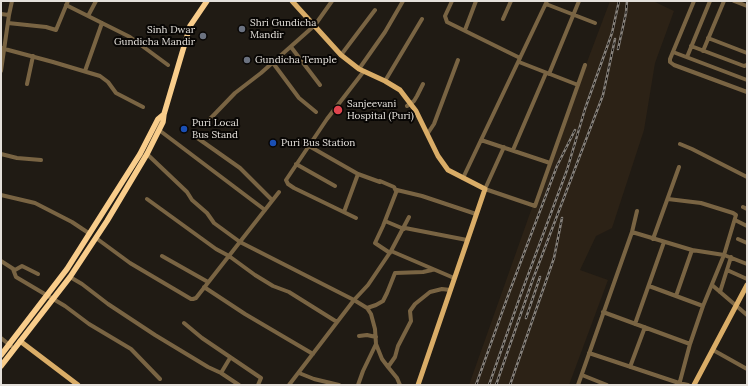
<!DOCTYPE html>
<html>
<head>
<meta charset="utf-8">
<style>
	body { margin:0 }
	#map { position:relative; width:748px; height:386px; overflow:hidden; background:#201b14; font-family:Lora,serif }
	canvas { display:block }
	.frame { position:absolute; inset:0; border:2px solid #e4e0db; pointer-events:none }
</style>
</head>
<body>
<div id="map">
<canvas width="748" height="386"></canvas>
<div class="frame"></div>
</div>
<script>
const g = document.querySelector('canvas').getContext('2d');
g.lineJoin = 'round';
function fill(path, color) { g.fillStyle = color; g.fill(path, 'evenodd'); }
const toPath = rows => new Path2D(rows.map(r => 'M' + r).join(''));
function trace(path, color, width, dash) { g.strokeStyle = color; g.lineWidth = width; g.lineCap = dash ? 'butt' : 'round'; g.setLineDash(dash || []); g.stroke(path); }
function write(font, color, halo, rows, align = 'center') {
  g.font = font + ' Lora,serif'; g.lineWidth = 4; g.setLineDash([]); g.textBaseline = 'middle'; g.strokeStyle = halo; g.fillStyle = color; for (const [text, x, y, turn = 0] of rows) {
    g.save(); g.translate(x, y); g.rotate((+turn || 0) * Math.PI / 180); g.textAlign = isNaN(turn) ? turn : align; if (halo) g.strokeText(text, 0, 0); g.fillText(text, 0, 0); g.restore();
  }
}
const built = toPath([
	[610,1,653,1,674,11,655,63,644,130,612,228,596,236,580,270,608,280,569,385,469,385,529,216]
]);
const minor = toPath([
	[452,1,445,16,447,22,520,58],
	[694,1,670,59,670,62,674,65,747,92],
	[734,1,747,6],
	[546,4,595,23],
	[66,5,130,37,168,65],
	[1,14,9,15],
	[88,16,96,1],
	[503,19,511,1],
	[8,23,46,27,56,30,68,1],
	[465,30,476,1],
	[708,38,747,53],
	[691,46,744,66,747,65],
	[291,47,320,85],
	[1,48,53,62,100,76,108,82,116,93,143,107],
	[703,51,724,1],
	[673,52,747,80],
	[341,55,375,10],
	[687,57,710,1],
	[519,62,578,85],
	[273,63,299,98,316,112],
	[359,69,385,32,403,1],
	[1,71,9,15,12,1],
	[85,71,102,23],
	[549,74,579,1],
	[385,81,422,19],
	[27,84,33,56],
	[407,106,414,101,417,96,423,84],
	[208,121,235,93,261,73,315,25,332,1],
	[159,130,265,210],
	[428,133,434,124,458,60],
	[196,137,240,168,272,200],
	[481,140,550,163],
	[680,144,692,149,747,177],
	[309,146,358,174,344,212],
	[504,147,485,189,535,206,585,65],
	[513,150,546,73],
	[1,154,17,158,41,160],
	[147,154,187,192,192,200,207,213,214,223,240,242,354,300,367,308,371,314,375,329,376,344,363,371,358,385],
	[296,164,335,186],
	[358,174,380,182],
	[463,178,547,1],
	[380,181,394,187,396,191],
	[1,195,35,203,72,222,90,234],
	[147,199,216,249,229,256,255,275,273,286,289,292,337,322],
	[668,199,701,203,733,213,736,215,724,255,703,306,690,344,679,385],
	[743,207,747,209],
	[356,218,294,188,288,184,286,180,327,119,364,71],
	[735,220,747,226],
	[385,221,404,229],
	[405,228,467,240],
	[632,232,692,250,724,255,747,264],
	[96,238,130,263,191,299,193,299,196,298,279,192],
	[653,239,679,167],
	[738,239,747,243],
	[391,251,454,278],
	[390,253,375,243,383,226,397,190,422,196,476,214],
	[162,256,208,282],
	[1,261,15,270,22,266,38,274],
	[13,269,16,277,65,306,89,324,131,349,160,379],
	[727,270,747,279],
	[70,277,82,284,108,304,155,335,208,367,221,373,239,385],
	[712,285,747,315],
	[649,286,703,306],
	[204,287,245,314,313,354],
	[720,292,731,257],
	[676,296,692,250],
	[367,308,376,305,383,301,387,293,395,273,423,272,432,270],
	[603,312,690,344],
	[184,323,202,338,261,378,258,385],
	[635,324,664,242],
	[359,336,367,335,376,337],
	[1,338,11,346],
	[376,344,382,359,388,367],
	[713,350,747,369],
	[589,353,679,383,688,385],
	[630,367,645,327],
	[221,373,230,358],
	[299,373,314,379,339,385],
	[582,375,607,385],
	[289,385,354,300,368,285,391,251,409,217],
	[400,385,397,378,388,367,395,357,398,346,411,321,410,311,415,304,430,292,442,289,450,290],
	[578,385,632,232,637,211]
]);
const major = toPath([
	[292,1,341,55,359,69,385,81,400,90,416,111,438,156,448,170,485,189,418,385],
	[20,341,78,385],
	[694,385,747,285]
]);
const highway = toPath([
	[1,355,67,269,140,154,158,119,164,114],
	[1,366,70,277,107,221,147,154,163,122,164,114,190,26,207,1]
]);
const rail = toPath([
	[618,49,626,13,627,1],
	[526,318,540,277],
	[476,385,509,293,557,166,575,130],
	[489,385,521,294,567,170,585,109,612,33,619,1],
	[496,385,533,279,603,95,615,39],
	[510,385,554,258,562,218]
]);
const markers = [
	[242,29,4,"#6b7280"],
	[203,36,4,"#6b7280"],
	[247,60,4,"#6b7280"],
	[338,110,5,"#e0444e"],
	[184,129,4,"#1a4fb4"],
	[273,143,4,"#1a4fb4"]
];
const poiNames = [
	["Shri Gundicha",250,23],
	["Mandir",250,35],
	["Sinh Dwar",195,30,"right"],
	["Gundicha Mandir",195,42,"right"],
	["Gundicha Temple",255,60],
	["Sanjeevani",347,104],
	["Hospital (Puri)",347,116],
	["Puri Local",192,123],
	["Bus Stand",192,135],
	["Puri Bus Station",281,143]
];
fill(built, '#2c2216');
trace(minor, '#796443', 4);
trace(major, '#daad67', 5);
trace(highway, '#f9cd8b', 5.5);
trace(rail, '#87827c', 2.5);
trace(rail, '#080604', 1, [3]);
for (const [x, y, r, color] of markers) { const dot = new Path2D(); dot.arc(x, y, r, 0, 2 * Math.PI); g.fillStyle = color; g.fill(dot); trace(dot, '#080604', 1.5); }
write('10px', '#e4e0db', '#080604', poiNames, 'left');
</script>
</body>
</html>
